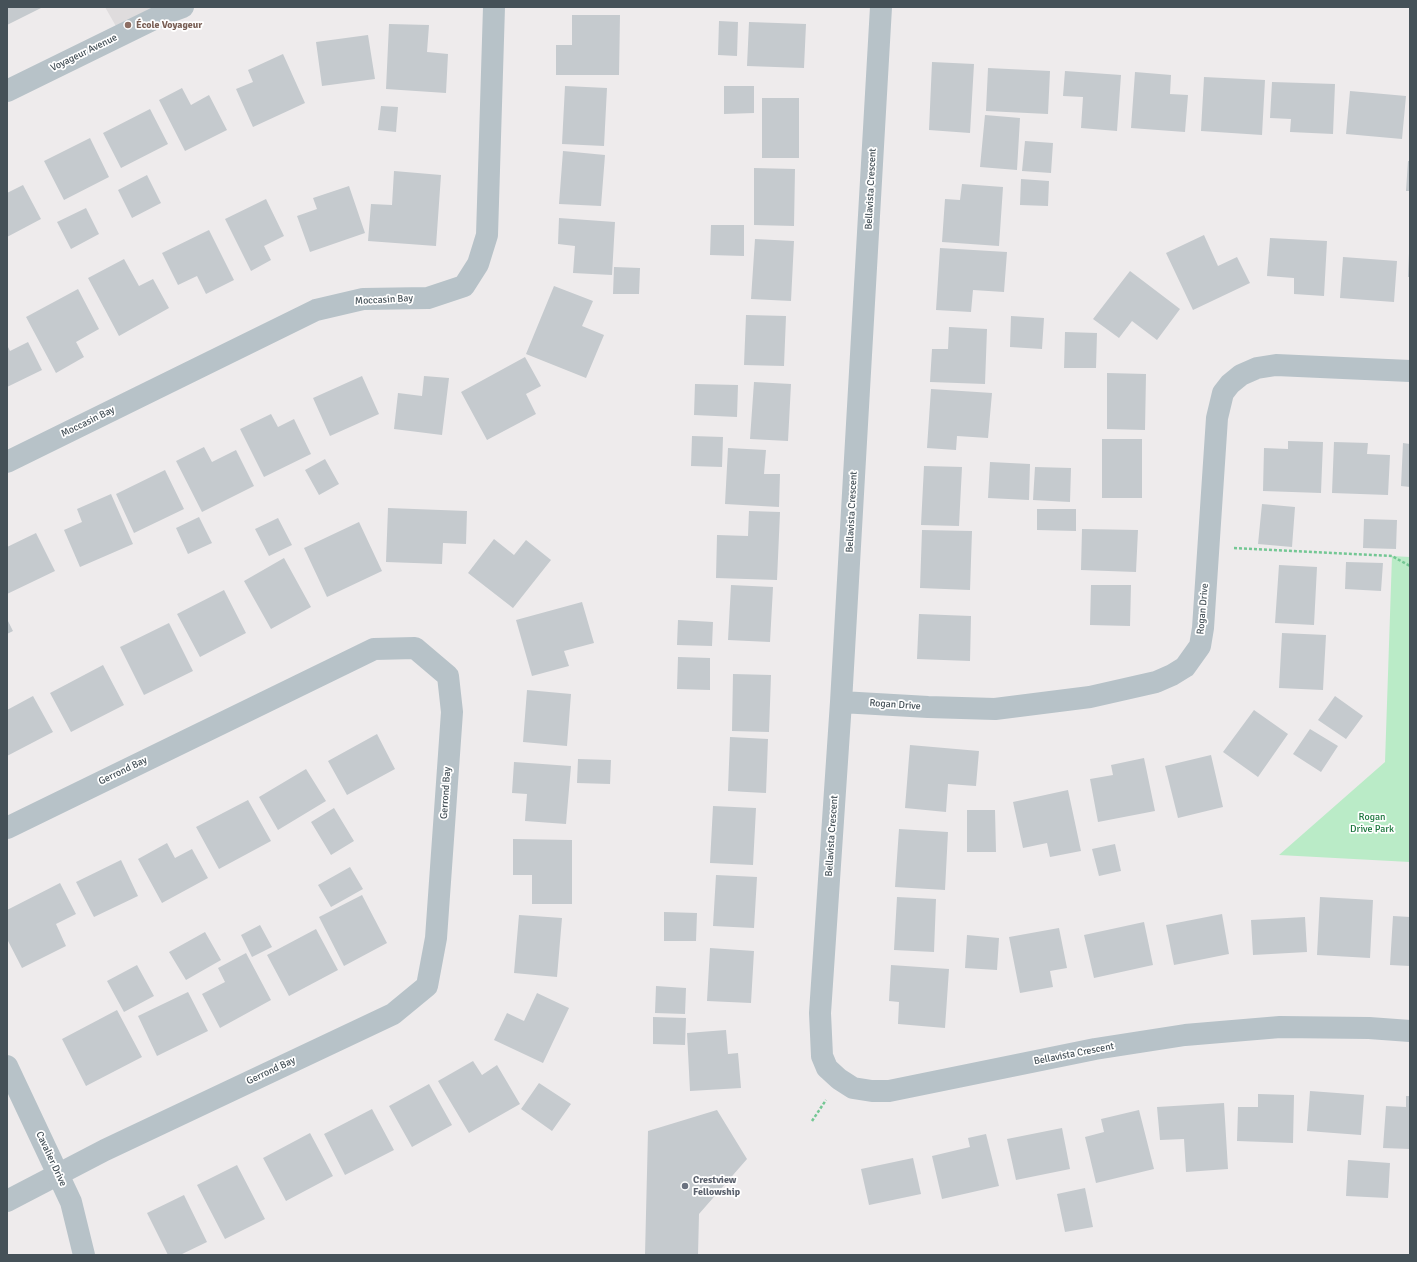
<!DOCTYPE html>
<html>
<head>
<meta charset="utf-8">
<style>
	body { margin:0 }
	#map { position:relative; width:1417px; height:1262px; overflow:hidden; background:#eeebec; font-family:Signika,sans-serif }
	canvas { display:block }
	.frame { position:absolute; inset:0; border:8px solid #455158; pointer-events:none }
</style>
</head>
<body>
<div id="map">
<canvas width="1417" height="1262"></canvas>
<div class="frame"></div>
</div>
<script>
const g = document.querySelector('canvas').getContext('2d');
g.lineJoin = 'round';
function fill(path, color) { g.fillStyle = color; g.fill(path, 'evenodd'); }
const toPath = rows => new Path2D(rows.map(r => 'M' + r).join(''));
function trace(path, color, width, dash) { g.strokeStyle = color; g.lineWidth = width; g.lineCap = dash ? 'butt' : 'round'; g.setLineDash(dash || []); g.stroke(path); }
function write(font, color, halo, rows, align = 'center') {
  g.font = font + ' Signika,sans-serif'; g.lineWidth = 3.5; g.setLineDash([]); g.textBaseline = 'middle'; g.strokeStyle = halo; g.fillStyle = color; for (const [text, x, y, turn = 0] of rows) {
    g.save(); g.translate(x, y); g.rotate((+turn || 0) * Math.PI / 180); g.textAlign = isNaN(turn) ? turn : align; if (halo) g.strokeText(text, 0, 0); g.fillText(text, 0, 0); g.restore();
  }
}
const education = toPath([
	[105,7,183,7,121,35]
]);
const green = toPath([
	[1392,556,1410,557,1410,862,1279,855,1385,762]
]);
const building = toPath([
	[7,7,43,7,7,25],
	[572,15,620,15,619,75,556,75,556,45,572,45],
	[719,21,738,22,737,56,718,55],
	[749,22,806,24,804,68,747,66],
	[389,24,429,25,427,52,448,54,446,93,386,89],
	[368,35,375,79,322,86,316,42],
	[283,54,305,103,253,127,236,89,253,82,248,70],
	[932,62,974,64,970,133,929,130],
	[988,68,1050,71,1048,114,986,111],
	[1065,71,1121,75,1117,131,1081,128,1083,97,1063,96],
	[1135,72,1171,75,1170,94,1188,95,1185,132,1131,128],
	[1204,77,1265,80,1262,135,1201,131],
	[1272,82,1335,84,1333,134,1290,132,1291,119,1270,118],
	[565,86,607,88,604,146,562,144],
	[724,86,754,86,754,113,724,114],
	[182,88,191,105,209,95,227,130,185,151,159,100],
	[1350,91,1406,96,1402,139,1346,134],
	[762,98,799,98,799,158,762,158],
	[381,106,398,107,396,132,378,130],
	[150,109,168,144,121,168,103,133],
	[985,115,1020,118,1017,170,980,167],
	[90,138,109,177,64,200,44,161],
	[1025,141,1053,143,1051,173,1022,171],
	[563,151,605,155,601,206,559,204],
	[1408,161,1410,161,1410,191,1406,191],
	[754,168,795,169,794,226,754,225],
	[394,171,441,175,436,246,368,241,371,204,392,205],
	[147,175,161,203,132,218,118,190],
	[1021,179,1049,181,1048,206,1020,205],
	[962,184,1003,187,999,246,942,242,945,199,960,200],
	[23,185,41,219,7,237,7,193],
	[349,186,365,233,310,252,297,216,317,209,313,198],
	[266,199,284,236,264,246,271,260,251,271,225,219],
	[86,208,99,234,71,249,57,222],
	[559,218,615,222,612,275,573,273,575,246,558,244],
	[711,225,744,225,744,256,710,255],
	[209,230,234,280,206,294,197,276,178,285,162,253],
	[1204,235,1218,266,1237,257,1250,283,1193,310,1166,253],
	[1270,238,1327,241,1324,296,1294,294,1294,278,1267,276],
	[755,239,794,241,791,301,751,299],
	[940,248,1007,252,1004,292,973,290,971,312,936,310],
	[1409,253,1410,253,1410,277,1408,277],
	[1343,257,1397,261,1394,302,1340,298],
	[124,259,139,286,153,279,169,308,119,336,88,278],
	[614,267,640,268,639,294,613,294],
	[1130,271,1180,309,1157,340,1132,321,1119,338,1093,319],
	[554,286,593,301,582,326,604,335,586,378,526,354],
	[78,289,99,329,76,342,84,357,56,373,26,317],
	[746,315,786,316,784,366,744,365],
	[1011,316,1044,318,1042,349,1010,347],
	[949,327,987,329,985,384,930,382,932,349,948,349],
	[1065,332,1097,333,1096,368,1064,368],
	[28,342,42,370,7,387,7,345,10,351],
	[525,357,541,386,526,394,536,414,487,440,461,392],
	[1107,373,1146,374,1145,430,1107,429],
	[362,376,379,414,330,436,313,398],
	[424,376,449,378,442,435,394,429,398,393,422,396],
	[754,382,791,384,788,441,750,439],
	[695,384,738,385,737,417,694,415],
	[931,389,992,393,988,438,957,436,956,450,927,448],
	[271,414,278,427,294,419,311,454,264,477,240,429],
	[692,436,723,437,722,467,691,466],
	[1102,439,1142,439,1142,498,1102,498],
	[1288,441,1323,442,1321,493,1263,491,1264,448,1288,449],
	[1334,442,1368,443,1367,454,1390,455,1388,495,1332,493],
	[1403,443,1410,444,1410,487,1401,486],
	[204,447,212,462,236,450,254,486,202,512,176,461],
	[728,448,766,450,764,474,780,474,779,507,725,504],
	[325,459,339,484,319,495,305,470],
	[990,462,1030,464,1029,500,988,498],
	[924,466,962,467,959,526,921,525],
	[1035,467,1071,468,1070,502,1033,500],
	[165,470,184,509,134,533,116,494],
	[111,494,133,544,80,567,64,530,82,522,77,509],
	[1262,504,1295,507,1292,547,1258,544],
	[388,508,467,511,466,544,443,543,442,564,386,562],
	[1037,509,1076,509,1076,531,1037,530],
	[749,511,780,512,777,580,716,578,717,535,748,536],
	[199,517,212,543,188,554,176,528],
	[278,518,292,545,269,556,255,529],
	[1364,519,1397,520,1396,549,1363,548],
	[359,522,382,571,327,597,304,548],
	[1082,529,1138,530,1136,572,1081,570],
	[922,530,972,531,970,590,920,588],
	[36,533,55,571,7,594,7,547],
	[494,539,514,555,526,540,551,560,513,608,468,573],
	[284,558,311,607,271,629,244,581],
	[1346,562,1383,563,1381,591,1345,589],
	[1279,565,1317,567,1314,625,1275,623],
	[731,585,773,587,770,642,728,640],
	[1091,585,1131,585,1130,626,1090,625],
	[224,590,246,633,200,657,177,614],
	[582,602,594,643,564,651,569,666,532,676,516,620],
	[919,614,971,616,970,661,917,659],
	[7,619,13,631,7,634],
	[678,620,713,622,712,646,677,645],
	[169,623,193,671,144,695,120,647],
	[1282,633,1326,635,1323,690,1279,688],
	[678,657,710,658,710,690,677,689],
	[103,665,124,705,71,732,50,693],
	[733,674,771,675,769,732,732,731],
	[527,690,571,694,567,746,523,742],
	[33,696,53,732,7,756,7,710],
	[1335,696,1363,716,1346,739,1318,720],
	[1254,710,1288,734,1258,777,1223,752],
	[1310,729,1338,746,1321,772,1293,754],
	[377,734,395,769,347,795,328,761],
	[730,737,768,739,766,793,728,791],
	[910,745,979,751,976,786,948,784,946,812,905,808],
	[1211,755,1223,807,1178,818,1165,766],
	[1144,758,1155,811,1098,822,1090,779,1113,775,1111,765],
	[578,759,611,760,610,784,577,783],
	[514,762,571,766,566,824,525,821,527,794,512,793],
	[306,769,326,801,278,830,259,797],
	[1068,790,1081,851,1050,857,1047,843,1023,848,1013,802],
	[248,800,271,841,219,869,196,827],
	[713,806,756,808,753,865,710,863],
	[334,808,354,841,331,855,311,822],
	[967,810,995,810,996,852,967,852],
	[899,829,948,832,945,890,895,887],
	[513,839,572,840,572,904,532,904,532,875,513,875],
	[167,843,175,858,192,849,208,878,162,903,138,859],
	[1115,844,1121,871,1099,876,1092,849],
	[121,860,138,896,94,917,76,882],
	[350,867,363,889,331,907,318,885],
	[716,875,757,877,754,928,713,926],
	[60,883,76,914,56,924,66,946,22,968,7,939,7,910],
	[362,895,387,943,344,966,319,917],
	[897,897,936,899,934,952,894,950],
	[1320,897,1373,900,1370,958,1317,955],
	[664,912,697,913,696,941,664,941],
	[1222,914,1229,954,1174,965,1166,925],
	[519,915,562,918,557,977,514,973],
	[1393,916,1410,917,1410,966,1390,965],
	[1305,917,1307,952,1253,955,1251,920],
	[1144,922,1153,965,1094,978,1084,935],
	[260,925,272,947,252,957,241,935],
	[1059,928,1067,968,1050,971,1053,987,1020,993,1009,937],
	[316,929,338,970,289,996,267,955],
	[205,932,221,960,186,980,169,952],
	[967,935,999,938,997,970,965,968],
	[710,948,754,951,751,1003,707,1001],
	[246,953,271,1000,220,1028,202,994,225,982,218,968],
	[137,965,154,996,124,1012,107,981],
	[891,965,949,969,945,1028,898,1024,899,1002,889,1001],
	[656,986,686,988,685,1014,655,1013],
	[188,992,208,1031,157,1056,138,1016],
	[537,993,569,1008,543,1063,494,1040,507,1013,524,1021],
	[117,1010,142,1057,86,1086,62,1039],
	[653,1017,686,1018,685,1045,653,1044],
	[726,1030,728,1054,738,1053,741,1088,690,1091,687,1033],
	[473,1061,482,1075,497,1065,520,1104,469,1133,438,1081],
	[539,1083,571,1104,552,1131,521,1109],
	[429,1084,452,1125,412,1147,389,1106],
	[1310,1091,1364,1095,1361,1135,1307,1131],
	[1258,1094,1294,1095,1293,1143,1237,1141,1238,1107,1258,1107],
	[1406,1096,1410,1096,1410,1149,1383,1148,1386,1106,1406,1107],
	[1224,1103,1228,1169,1186,1172,1184,1139,1160,1140,1157,1107],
	[372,1109,394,1150,345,1175,324,1134],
	[717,1110,747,1159,699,1214,698,1255,645,1255,648,1131],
	[1139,1110,1154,1169,1096,1183,1085,1137,1104,1132,1101,1119],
	[1062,1128,1070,1169,1016,1180,1007,1139],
	[310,1133,333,1176,286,1201,263,1158],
	[986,1134,999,1186,942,1199,932,1156,970,1147,968,1138],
	[913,1158,921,1194,869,1205,861,1169],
	[1348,1160,1390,1163,1388,1198,1346,1196],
	[237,1165,265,1219,225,1239,197,1185],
	[1085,1188,1093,1227,1065,1232,1057,1194],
	[184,1195,207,1242,180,1255,168,1255,147,1213]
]);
const path = toPath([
	[1234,548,1392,556,1410,566],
	[812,1121,826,1100]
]);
const minor = toPath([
	[881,7,841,702,820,1013,822,1056,827,1068,839,1079,853,1088,872,1091,889,1091,1095,1049,1185,1035,1280,1027,1369,1028,1410,1031],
	[7,91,164,14,183,7],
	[7,462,316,310,363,299,428,298,464,286,478,264,487,235,494,7],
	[841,702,928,707,995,709,1090,697,1156,682,1172,675,1185,667,1200,646,1203,628,1217,418,1223,393,1230,384,1241,375,1257,368,1276,365,1410,371],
	[7,828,374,649,415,648,448,676,452,712,436,938,427,986,393,1014,105,1150,7,1201]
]);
const tertiary = toPath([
	[7,1066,71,1202,84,1255]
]);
const markers = [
	[128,25,4,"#8d6e63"],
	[685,1186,4,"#6b7280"]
];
const educationNames = [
	["École Voyageur",136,25]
];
const streetNames = [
	["Voyageur Avenue",84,53,-26],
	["Bellavista Crescent",871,189,-87],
	["Moccasin Bay",384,300,-3],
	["Moccasin Bay",88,422,-26],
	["Bellavista Crescent",852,512,-87],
	["Rogan Drive",1203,609,-85],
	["Rogan Drive",895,705,4],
	["Gerrond Bay",123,771,-26],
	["Gerrond Bay",446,793,-86],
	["Bellavista Crescent",832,836,-86],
	["Bellavista Crescent",1074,1054,-11],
	["Gerrond Bay",271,1071,-25],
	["Cavalier Drive",51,1159,65]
];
const parkNames = [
	["Rogan",1372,817],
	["Drive Park",1372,829]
];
const worshipNames = [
	["Crestview",693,1180],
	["Fellowship",693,1192]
];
fill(education, '#dfdcdd');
fill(green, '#baebc7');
fill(building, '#c5cace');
trace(path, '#74c794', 2.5, [3, 2]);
trace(minor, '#b7c2c8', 22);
trace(tertiary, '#b7c2c8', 22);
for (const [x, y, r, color] of markers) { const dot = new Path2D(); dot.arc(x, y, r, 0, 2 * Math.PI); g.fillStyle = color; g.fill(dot); trace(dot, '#fff', 1.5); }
write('bold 10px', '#785e54', '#fff', educationNames, 'left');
write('10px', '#455158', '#fff', streetNames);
write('10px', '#1a753c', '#fff', parkNames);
write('bold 10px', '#5b616d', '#fff', worshipNames, 'left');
</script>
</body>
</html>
